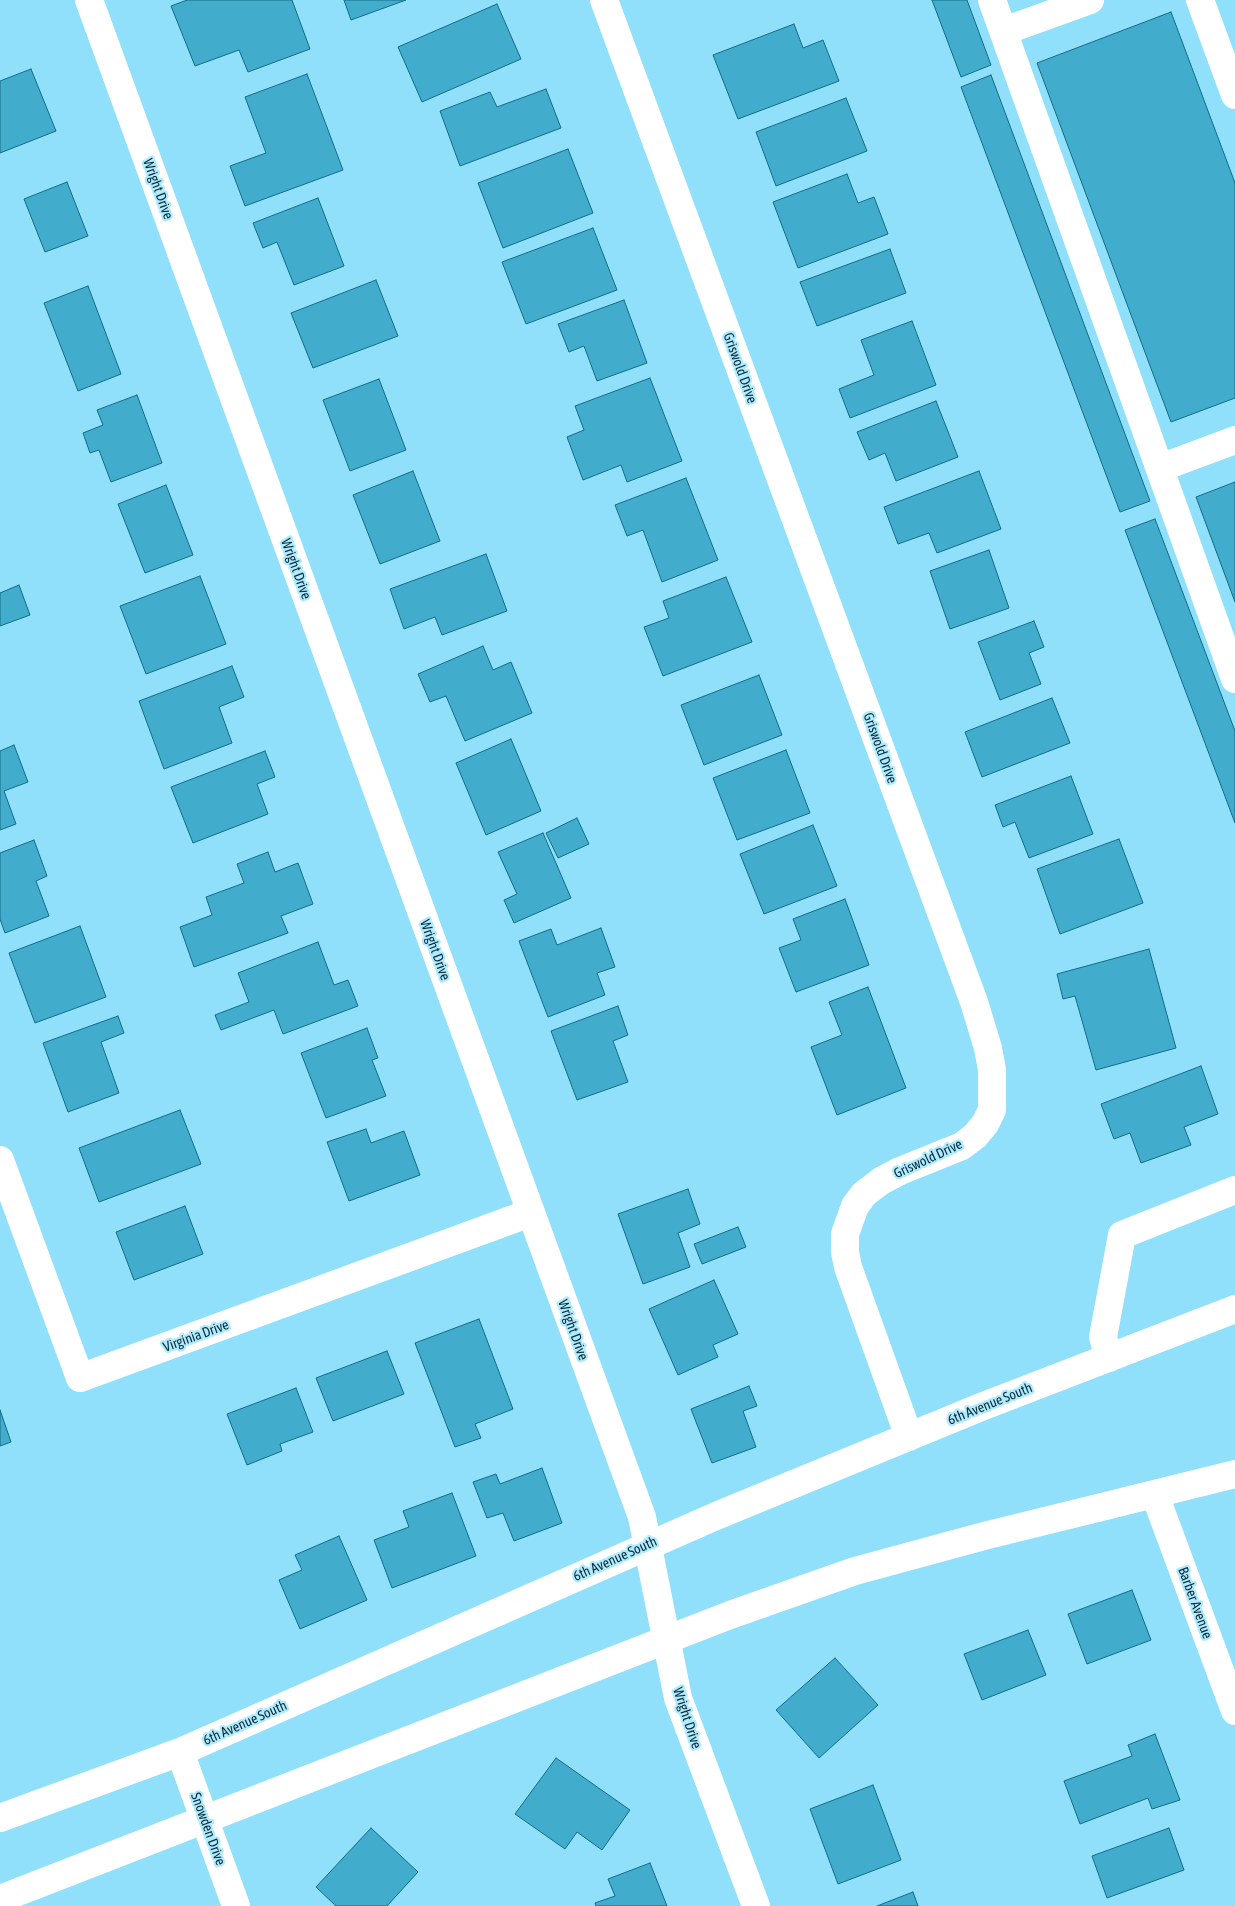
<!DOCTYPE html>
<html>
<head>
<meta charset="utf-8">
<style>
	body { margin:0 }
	canvas { display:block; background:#90dffb }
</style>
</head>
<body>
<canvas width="1235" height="1906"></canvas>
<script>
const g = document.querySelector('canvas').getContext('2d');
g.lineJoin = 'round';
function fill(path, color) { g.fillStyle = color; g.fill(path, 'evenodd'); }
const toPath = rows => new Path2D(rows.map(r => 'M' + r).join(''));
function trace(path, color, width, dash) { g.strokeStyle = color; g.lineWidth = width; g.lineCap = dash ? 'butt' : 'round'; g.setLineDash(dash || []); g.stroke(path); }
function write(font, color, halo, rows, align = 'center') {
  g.font = font + ' "Asap Condensed",sans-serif'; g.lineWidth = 4.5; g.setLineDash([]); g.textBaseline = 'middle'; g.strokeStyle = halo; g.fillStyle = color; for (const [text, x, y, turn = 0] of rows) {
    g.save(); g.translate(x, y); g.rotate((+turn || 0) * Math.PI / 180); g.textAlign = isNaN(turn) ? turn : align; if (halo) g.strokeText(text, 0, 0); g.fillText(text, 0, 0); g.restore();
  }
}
const building = toPath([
	[187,0,292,0,310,49,248,72,239,50,195,66,171,6,187,0],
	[344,0,406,0,351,20,344,0],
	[932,0,967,0,991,65,961,77,932,0],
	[497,4,521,59,422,102,398,47,497,4],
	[1171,12,1235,183,1235,398,1171,422,1037,63,1171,12],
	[794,24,803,48,823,40,839,81,738,119,713,55,794,24],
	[31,69,56,131,0,153,0,81,31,69],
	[307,74,343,170,245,206,230,166,266,153,245,97,307,74],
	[991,75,1150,501,1120,512,961,87,991,75],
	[546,89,561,128,460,166,440,111,490,92,497,107,546,89],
	[846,98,867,151,776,186,756,132,846,98],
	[568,149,593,213,503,248,478,183,568,149],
	[847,174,858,203,874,197,888,234,798,268,773,202,847,174],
	[67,182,88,236,45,252,24,199,67,182],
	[318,198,344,266,294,285,277,242,263,248,253,223,318,198],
	[593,228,617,290,526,324,502,262,593,228],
	[890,249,906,293,817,326,800,282,890,249],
	[376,280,398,336,313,368,291,313,376,280],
	[88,286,121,374,78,391,44,303,88,286],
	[624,300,647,363,597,381,584,346,569,352,558,324,624,300],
	[912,321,936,385,850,418,839,389,874,375,861,340,912,321],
	[650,378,682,461,627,482,621,465,583,480,567,437,584,430,575,406,650,378],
	[379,379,406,450,350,471,323,400,379,379],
	[137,395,162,463,111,482,99,450,90,453,83,433,103,425,97,410,137,395],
	[936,401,958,457,896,481,885,453,869,460,857,432,936,401],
	[413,471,440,541,380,564,353,495,413,471],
	[979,471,1001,529,937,553,929,533,898,544,884,507,979,471],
	[686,478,718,560,662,582,643,530,627,536,615,505,686,478],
	[1235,482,1235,602,1196,497,1235,482],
	[166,485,193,555,145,573,118,504,166,485],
	[1155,519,1235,731,1235,823,1125,530,1155,519],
	[989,550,1009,608,950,629,930,571,989,550],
	[486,554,507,611,442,635,435,617,404,629,390,589,486,554],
	[200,576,226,644,146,674,120,606,200,576],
	[726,577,752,642,663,676,644,627,669,618,663,601,726,577],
	[19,585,30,615,0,626,0,593,19,585],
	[1034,621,1044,647,1029,653,1041,684,1000,700,978,642,1034,621],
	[483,646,493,670,511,662,532,713,465,741,446,696,430,702,418,674,483,646],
	[232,666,244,697,219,707,232,743,164,769,139,701,232,666],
	[759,675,782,735,704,765,681,705,759,675],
	[1052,698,1070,743,982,777,965,732,1052,698],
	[511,739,541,811,486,835,456,763,511,739],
	[14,745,28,782,4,791,16,824,0,830,0,751,14,745],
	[786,750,810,813,737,840,713,778,786,750],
	[265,751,275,777,257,784,268,814,193,843,171,787,265,751],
	[1071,776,1093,834,1029,858,1015,822,1003,827,995,805,1071,776],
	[577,818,589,844,558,858,546,833,577,818],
	[813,825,837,886,764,914,740,854,813,825],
	[543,833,571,898,514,923,504,900,517,894,498,852,543,833],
	[1119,839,1143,903,1060,934,1037,869,1119,839],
	[34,840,47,876,36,881,49,916,5,933,0,919,0,853,34,840],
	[268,852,275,872,298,863,313,904,281,916,288,933,194,967,180,927,212,915,206,897,244,883,237,864,268,852],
	[845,899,869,965,796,992,779,948,801,940,793,919,845,899],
	[80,926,106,997,35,1023,9,953,80,926],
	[601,928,615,967,597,973,605,995,548,1017,519,941,551,929,557,945,601,928],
	[318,942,334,985,348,980,358,1006,283,1034,274,1010,221,1030,215,1015,249,1002,238,973,318,942],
	[1149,949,1176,1048,1096,1070,1075,996,1063,999,1057,974,1149,949],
	[868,987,906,1088,837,1115,811,1047,842,1035,829,1002,868,987],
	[618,1006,628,1035,613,1041,628,1082,577,1100,551,1031,618,1006],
	[118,1016,124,1033,101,1042,119,1093,68,1112,43,1043,118,1016],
	[367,1028,378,1058,372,1060,386,1096,326,1118,301,1053,367,1028],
	[1201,1066,1218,1114,1184,1127,1191,1145,1141,1163,1130,1133,1114,1139,1101,1104,1201,1066],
	[180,1110,201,1164,99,1202,79,1148,180,1110],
	[366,1129,371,1143,404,1131,420,1175,349,1201,327,1142,366,1129],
	[688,1189,700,1224,678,1233,690,1267,643,1284,618,1214,688,1189],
	[185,1206,203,1254,134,1280,116,1232,185,1206],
	[738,1227,746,1247,702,1264,694,1244,738,1227],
	[714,1280,738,1334,713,1345,718,1357,678,1375,649,1309,714,1280],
	[479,1319,513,1409,475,1424,481,1438,455,1447,415,1343,479,1319],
	[387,1351,404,1394,333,1421,316,1378,387,1351],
	[749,1386,757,1406,743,1411,756,1447,712,1463,691,1409,749,1386],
	[296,1388,313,1432,280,1444,282,1451,247,1465,227,1414,296,1388],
	[0,1410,11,1442,0,1446,0,1410],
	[542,1468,562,1523,514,1541,503,1513,487,1518,473,1482,496,1474,500,1484,542,1468],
	[452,1493,476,1556,392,1588,374,1540,409,1527,403,1511,452,1493],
	[339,1536,367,1600,300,1629,279,1580,302,1570,295,1555,339,1536],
	[1132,1590,1151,1640,1087,1664,1068,1614,1132,1590],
	[1028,1630,1046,1675,982,1700,964,1654,1028,1630],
	[835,1658,878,1705,819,1758,776,1710,835,1658],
	[1155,1734,1180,1800,1152,1809,1148,1798,1080,1824,1064,1781,1132,1756,1128,1745,1155,1734],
	[556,1758,630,1810,602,1850,577,1832,565,1849,515,1814,556,1758],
	[873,1785,901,1860,838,1884,810,1809,873,1785],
	[371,1828,418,1872,387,1906,336,1906,316,1887,371,1828],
	[1169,1828,1184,1870,1107,1898,1092,1856,1169,1828],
	[650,1863,667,1906,596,1906,595,1903,615,1896,608,1879,650,1863],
	[913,1892,918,1906,877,1906,913,1892]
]);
const minor = toPath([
	[89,0,642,1517,678,1698,756,1906],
	[604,0,974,1002,988,1048,992,1070,992,1110,985,1124,975,1136,962,1146,900,1171,881,1181,864,1194,855,1206,845,1234,845,1252,848,1267,909,1437],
	[992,0,1235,679],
	[1200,0,1235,95],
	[1004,31,1090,0],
	[1160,468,1235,440],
	[0,1160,80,1378,530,1213],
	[1109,1358,1103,1337,1122,1235,1235,1190],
	[1155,1495,1235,1711],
	[180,1752,236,1906],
	[0,1818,180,1752,716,1516,981,1407,1235,1309],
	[0,1899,730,1615,855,1571,984,1536,1235,1474]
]);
const streetNames = [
	["Wright Drive",158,189,70],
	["Griswold Drive",740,368,70],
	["Wright Drive",296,569,70],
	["Griswold Drive",880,748,70],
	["Wright Drive",435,950,70],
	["Griswold Drive",928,1159,-25],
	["Wright Drive",573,1330,70],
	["Virginia Drive",196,1336,-20],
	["6th Avenue South",990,1404,-22],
	["6th Avenue South",615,1559,-24],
	["Barber Avenue",1195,1603,70],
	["Wright Drive",687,1718,72],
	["6th Avenue South",245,1723,-24],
	["Snowden Drive",208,1829,70]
];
fill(building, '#42accd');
trace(building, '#126d86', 1);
trace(minor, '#fff', 28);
write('14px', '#082c36', '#b0eaff', streetNames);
</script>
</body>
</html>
